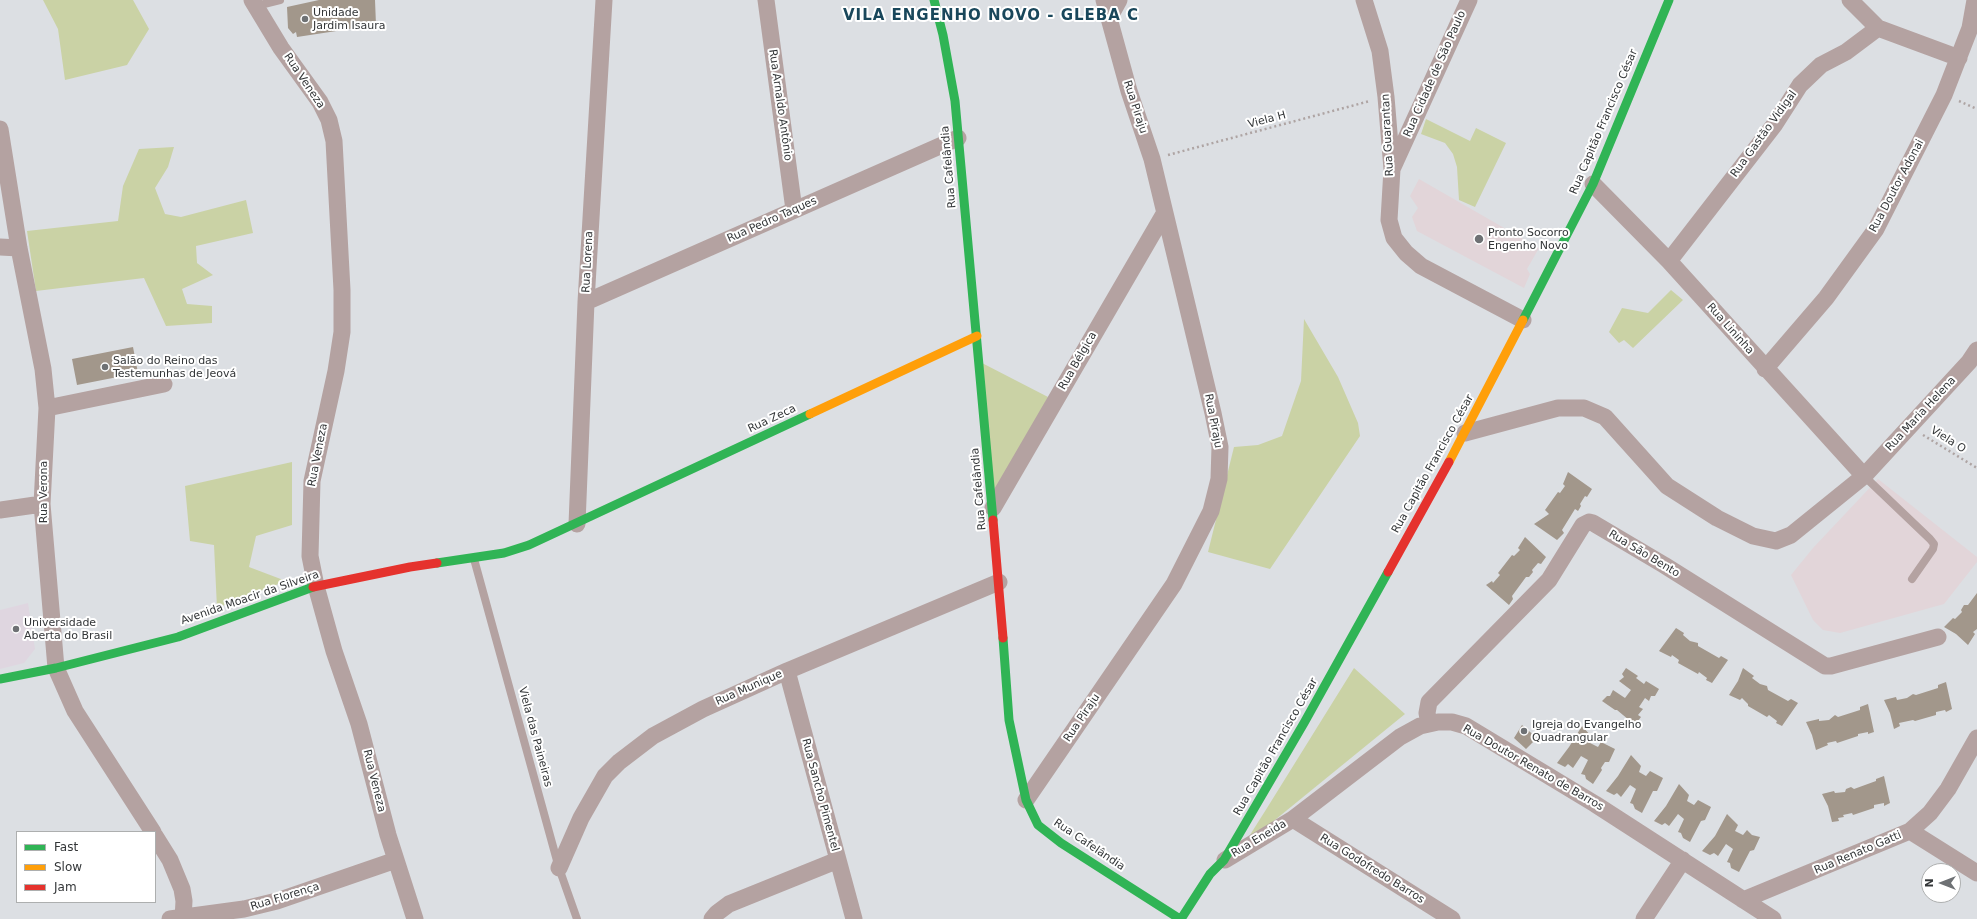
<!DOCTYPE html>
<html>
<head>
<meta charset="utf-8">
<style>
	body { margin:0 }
	#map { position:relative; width:1977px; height:919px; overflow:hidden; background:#dcdfe3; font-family:"DejaVu Sans",sans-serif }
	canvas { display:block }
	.legend { position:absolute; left:16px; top:831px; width:140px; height:72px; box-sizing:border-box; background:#fff; border:1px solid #adafaf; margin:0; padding:5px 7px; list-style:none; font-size:12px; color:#333638 }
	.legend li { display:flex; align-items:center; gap:8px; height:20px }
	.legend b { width:20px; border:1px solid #adafaf }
	.north { position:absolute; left:1921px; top:863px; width:40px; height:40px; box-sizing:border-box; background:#fff; border:1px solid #adafaf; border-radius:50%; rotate:270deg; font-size:11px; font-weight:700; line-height:16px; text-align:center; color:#333638 }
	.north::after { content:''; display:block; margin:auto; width:14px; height:18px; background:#6e7174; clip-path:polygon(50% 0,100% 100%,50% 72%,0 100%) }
</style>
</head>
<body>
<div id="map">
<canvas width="1977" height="919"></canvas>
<ul class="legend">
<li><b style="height:5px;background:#30b455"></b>Fast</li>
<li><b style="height:5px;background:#ff9f0a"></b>Slow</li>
<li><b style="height:5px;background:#e5322d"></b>Jam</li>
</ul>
<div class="north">N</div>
</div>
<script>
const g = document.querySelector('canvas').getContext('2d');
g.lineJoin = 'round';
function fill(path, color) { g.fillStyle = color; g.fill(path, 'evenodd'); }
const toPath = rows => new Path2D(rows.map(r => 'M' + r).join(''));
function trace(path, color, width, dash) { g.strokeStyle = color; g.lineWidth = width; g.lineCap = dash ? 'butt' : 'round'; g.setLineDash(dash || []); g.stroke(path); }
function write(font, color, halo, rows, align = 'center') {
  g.font = font + ' "DejaVu Sans",sans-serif'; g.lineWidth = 4; g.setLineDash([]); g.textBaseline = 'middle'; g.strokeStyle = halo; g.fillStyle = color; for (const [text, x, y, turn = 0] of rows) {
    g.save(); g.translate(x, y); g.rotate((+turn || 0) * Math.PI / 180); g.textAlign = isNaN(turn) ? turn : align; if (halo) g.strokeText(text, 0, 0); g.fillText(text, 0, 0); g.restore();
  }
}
const education = toPath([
	[28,603,35,649,24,663,0,669,0,610]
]);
const medical = toPath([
	[1419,179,1539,248,1527,269,1530,274,1524,288,1417,231,1412,217,1418,208,1410,196],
	[1878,479,1977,557,1977,562,1944,604,1840,633,1823,630,1813,620,1791,575,1813,548]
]);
const green = toPath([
	[43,0,133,0,149,29,127,65,65,80,58,29],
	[1426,119,1470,141,1476,128,1506,143,1475,207,1459,200,1457,167,1453,154,1445,143,1421,134],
	[174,147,168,167,155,188,165,214,181,217,246,200,253,233,196,246,197,263,213,275,182,289,187,304,212,306,212,323,166,326,144,278,36,291,27,231,118,221,123,186,139,149],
	[1671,290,1683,300,1633,348,1624,340,1619,343,1609,332,1622,308,1648,313],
	[1304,319,1338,377,1358,423,1360,436,1270,569,1208,552,1234,447,1258,445,1282,436,1301,381],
	[982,363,1048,397,995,499],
	[292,462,292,525,256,536,249,567,286,581,217,608,214,545,190,541,185,486],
	[1354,668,1405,714,1243,846,1267,808]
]);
const building = toPath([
	[319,0,375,0,376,25,297,37,296,32,293,34,288,28,287,7],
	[133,347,138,373,77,385,72,359],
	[1568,472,1592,489,1587,497,1585,496,1580,504,1581,506,1578,511,1575,509,1562,530,1564,533,1557,540,1534,524,1549,514,1545,510,1558,492,1560,493,1565,486,1563,484],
	[1525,537,1546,557,1541,564,1538,563,1532,570,1533,572,1529,577,1526,577,1512,596,1513,599,1509,605,1486,585,1492,581,1493,583,1500,575,1498,573,1512,555,1514,556,1520,550,1518,548],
	[1977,593,1977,629,1973,632,1975,634,1968,645,1956,634,1944,627,1953,618,1955,619,1962,612,1961,610,1964,605,1968,605],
	[1676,628,1684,633,1683,635,1690,641,1698,643,1698,646,1719,658,1721,656,1728,660,1712,683,1706,680,1707,678,1699,672,1698,674,1678,663,1679,660,1672,655,1671,657,1659,651],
	[1626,668,1638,676,1636,678,1644,684,1646,681,1659,689,1655,696,1651,696,1649,701,1645,698,1639,707,1643,709,1638,715,1641,717,1635,725,1617,710,1615,710,1602,701,1607,696,1610,696,1613,690,1625,698,1631,690,1619,681,1624,677,1622,674],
	[1743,668,1754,676,1752,678,1760,684,1767,686,1768,690,1788,701,1791,699,1798,703,1782,726,1776,723,1777,721,1769,715,1767,717,1748,706,1748,704,1742,698,1740,700,1729,695,1738,681],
	[1946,682,1952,709,1946,712,1945,710,1936,712,1936,715,1915,721,1913,720,1899,723,1900,726,1894,729,1890,713,1884,700,1896,697,1897,700,1907,698,1913,694,1916,695,1938,688,1938,685],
	[1868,704,1874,732,1868,734,1868,732,1858,734,1858,736,1837,743,1836,741,1827,743,1828,745,1816,750,1812,735,1806,722,1819,719,1819,721,1829,720,1835,715,1838,717,1860,710,1860,707],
	[1522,725,1537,738,1526,749,1514,738],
	[1582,726,1592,737,1590,743,1598,747,1601,742,1615,749,1609,762,1605,762,1601,768,1602,770,1593,784,1586,779,1585,775,1581,774,1588,760,1581,756,1573,768,1568,764,1565,767,1557,763,1569,747],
	[1631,755,1641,766,1639,772,1646,776,1650,771,1663,778,1657,791,1653,791,1642,813,1635,809,1633,804,1630,803,1636,789,1630,785,1621,797,1617,793,1614,795,1606,791,1618,776],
	[1884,776,1890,803,1884,806,1884,803,1874,805,1874,808,1853,815,1852,813,1843,815,1844,817,1838,818,1839,821,1832,822,1828,806,1822,794,1834,791,1835,793,1845,792,1846,789,1851,787,1854,789,1876,781,1876,779],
	[1679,784,1689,795,1687,801,1694,805,1698,800,1711,807,1705,820,1701,821,1690,842,1683,838,1681,833,1678,832,1684,819,1678,814,1669,826,1665,823,1662,825,1654,821,1666,806],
	[1727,814,1738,825,1735,831,1743,835,1747,830,1752,835,1760,837,1754,850,1750,851,1739,872,1731,868,1730,863,1727,862,1733,849,1726,844,1718,856,1714,853,1710,855,1702,851,1715,836]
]);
const path = toPath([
	[1959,101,1977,109],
	[1168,155,1370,101],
	[1923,435,1977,468]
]);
const lane = toPath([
	[256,6,280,0],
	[1864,476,1930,539,1934,544,1933,549,1912,579],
	[474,559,559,868,577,919]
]);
const street = toPath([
	[252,0,281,48,320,102,329,120,334,141,342,290,342,332,336,371,312,481,310,556,316,586,334,651,359,724,388,835,415,919],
	[766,0,794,210],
	[1364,0,1380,51,1386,97,1392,169,1389,220,1394,238,1406,253,1421,266,1523,320],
	[1850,0,1878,28,1959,58],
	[1109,18,1119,0],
	[0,129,19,248,43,369,47,408,42,504,56,668,75,711,153,832],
	[1393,167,1469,0],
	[1593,184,1669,261,1864,476],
	[0,247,19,248],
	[1669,261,1775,124,1800,85,1821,65,1846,52,1878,28],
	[586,302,958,138],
	[1765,369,1826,298,1876,229,1944,95,1970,28,1975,0],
	[47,408,164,384],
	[1465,433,1558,408,1584,408,1605,417,1667,486,1717,518,1753,536,1776,541,1791,535,1864,476,1969,362,1977,350],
	[993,508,1164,214],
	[0,510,42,504],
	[577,524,586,302,604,0],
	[787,671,854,919],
	[1429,724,1427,713,1429,702,1549,580,1583,525,1589,522,1593,523,1664,565,1825,666,1831,666,1938,637],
	[1026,800,1174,584,1211,511,1219,479,1220,447,1213,413,1152,159,1129,91,1104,0],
	[1293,819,1452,919],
	[1910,831,1977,873],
	[155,836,170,860,182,889,184,901,183,919],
	[1225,860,1293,819,1400,737,1420,726,1438,722,1452,722,1466,726,1595,804,1773,919],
	[559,868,581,818,605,776,619,762,653,736,703,709,787,671,999,582],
	[1743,900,1910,831,1930,813,1948,789,1977,738],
	[170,919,244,909,277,901,396,860],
	[712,919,717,913,729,904,838,860],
	[1644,919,1683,860]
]);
const fast = toPath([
	[934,0,943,35,955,101,993,520],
	[1523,320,1593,184,1669,0],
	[437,563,504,553,529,545,810,414],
	[1003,638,1009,720,1026,800,1038,825,1061,843,1180,919],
	[0,679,56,668,178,637,313,587],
	[1181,919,1210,874,1224,860,1304,723,1388,572]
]);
const slow = toPath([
	[810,414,977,336],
	[1449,462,1523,320]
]);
const jam = toPath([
	[993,520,1003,638],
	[1388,572,1449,462],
	[313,587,410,567,437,563]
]);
const markers = [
	[305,19,4,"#6e7174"],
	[1479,239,5,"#6e7174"],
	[105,367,4,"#6e7174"],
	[16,629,4,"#6e7174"],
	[1524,731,4,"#6e7174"]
];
const poiNames = [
	["Unidade",313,13],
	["Jardim Isaura",313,26],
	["Pronto Socorro",1488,233],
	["Engenho Novo",1488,246],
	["Salão do Reino das",113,361],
	["Testemunhas de Jeová",113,374],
	["Universidade",24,623],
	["Aberta do Brasil",24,636],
	["Igreja do Evangelho",1532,725],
	["Quadrangular",1532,738]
];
const streetNames = [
	["Rua Cidade de São Paulo",1435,74,-66],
	["Rua Veneza",304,81,56],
	["Rua Arnaldo Antônio",780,105,82],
	["Rua Piraju",1135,107,72],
	["Viela H",1267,120,-15],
	["Rua Capitão Francisco César",1604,122,-67],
	["Rua Gastão Vidigal",1764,134,-54],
	["Rua Guarantan",1388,135,-93],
	["Rua Cafelândia",949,167,-95],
	["Rua Doutor Adonai",1897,186,-62],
	["Rua Pedro Taques",772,220,-24],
	["Rua Lorena",588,262,-87],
	["Rua Lininha",1730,329,48],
	["Rua Bélgica",1078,361,-60],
	["Rua Maria Helena",1921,414,-47],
	["Rua Zeca",772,419,-25],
	["Rua Piraju",1213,421,79],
	["Viela O",1948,440,32],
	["Rua Veneza",318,455,-79],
	["Rua Capitão Francisco César",1433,464,-61],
	["Rua Cafelândia",979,489,-95],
	["Rua Verona",44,492,-90],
	["Rua São Bento",1644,554,31],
	["Avenida Moacir da Silveira",250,598,-19],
	["Rua Munique",749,688,-24],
	["Rua Piraju",1082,718,-56],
	["Viela das Paineiras",535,737,75],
	["Rua Capitão Francisco César",1276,747,-60],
	["Rua Doutor Renato de Barros",1533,768,30],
	["Rua Veneza",374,781,76],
	["Rua Sancho Pimentel",820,795,75],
	["Rua Eneida",1259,839,-31],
	["Rua Cafelândia",1089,845,34],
	["Rua Renato Gatti",1858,853,-23],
	["Rua Godofredo Barros",1372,869,32],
	["Rua Florença",285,897,-17]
];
const districtNames = [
	["VILA ENGENHO NOVO - GLEBA C",991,16]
];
fill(education, '#dfd6e0');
fill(medical, '#e2d5d9');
fill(green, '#cad2a5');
fill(building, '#a2978b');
trace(path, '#aea4a3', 2.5, [2, 3]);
trace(lane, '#b4a2a1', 8);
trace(street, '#b4a2a1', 17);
trace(fast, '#30b455', 9);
trace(slow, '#ff9f0a', 9);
trace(jam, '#e5322d', 9);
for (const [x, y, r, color] of markers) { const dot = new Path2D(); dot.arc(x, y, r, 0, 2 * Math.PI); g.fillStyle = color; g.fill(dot); trace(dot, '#fff', 1.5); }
write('11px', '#333638', '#fff', poiNames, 'left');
write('11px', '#333638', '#fff', streetNames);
g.letterSpacing = '1px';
write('bold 15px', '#19475b', '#fff', districtNames);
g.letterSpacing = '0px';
</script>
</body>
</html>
